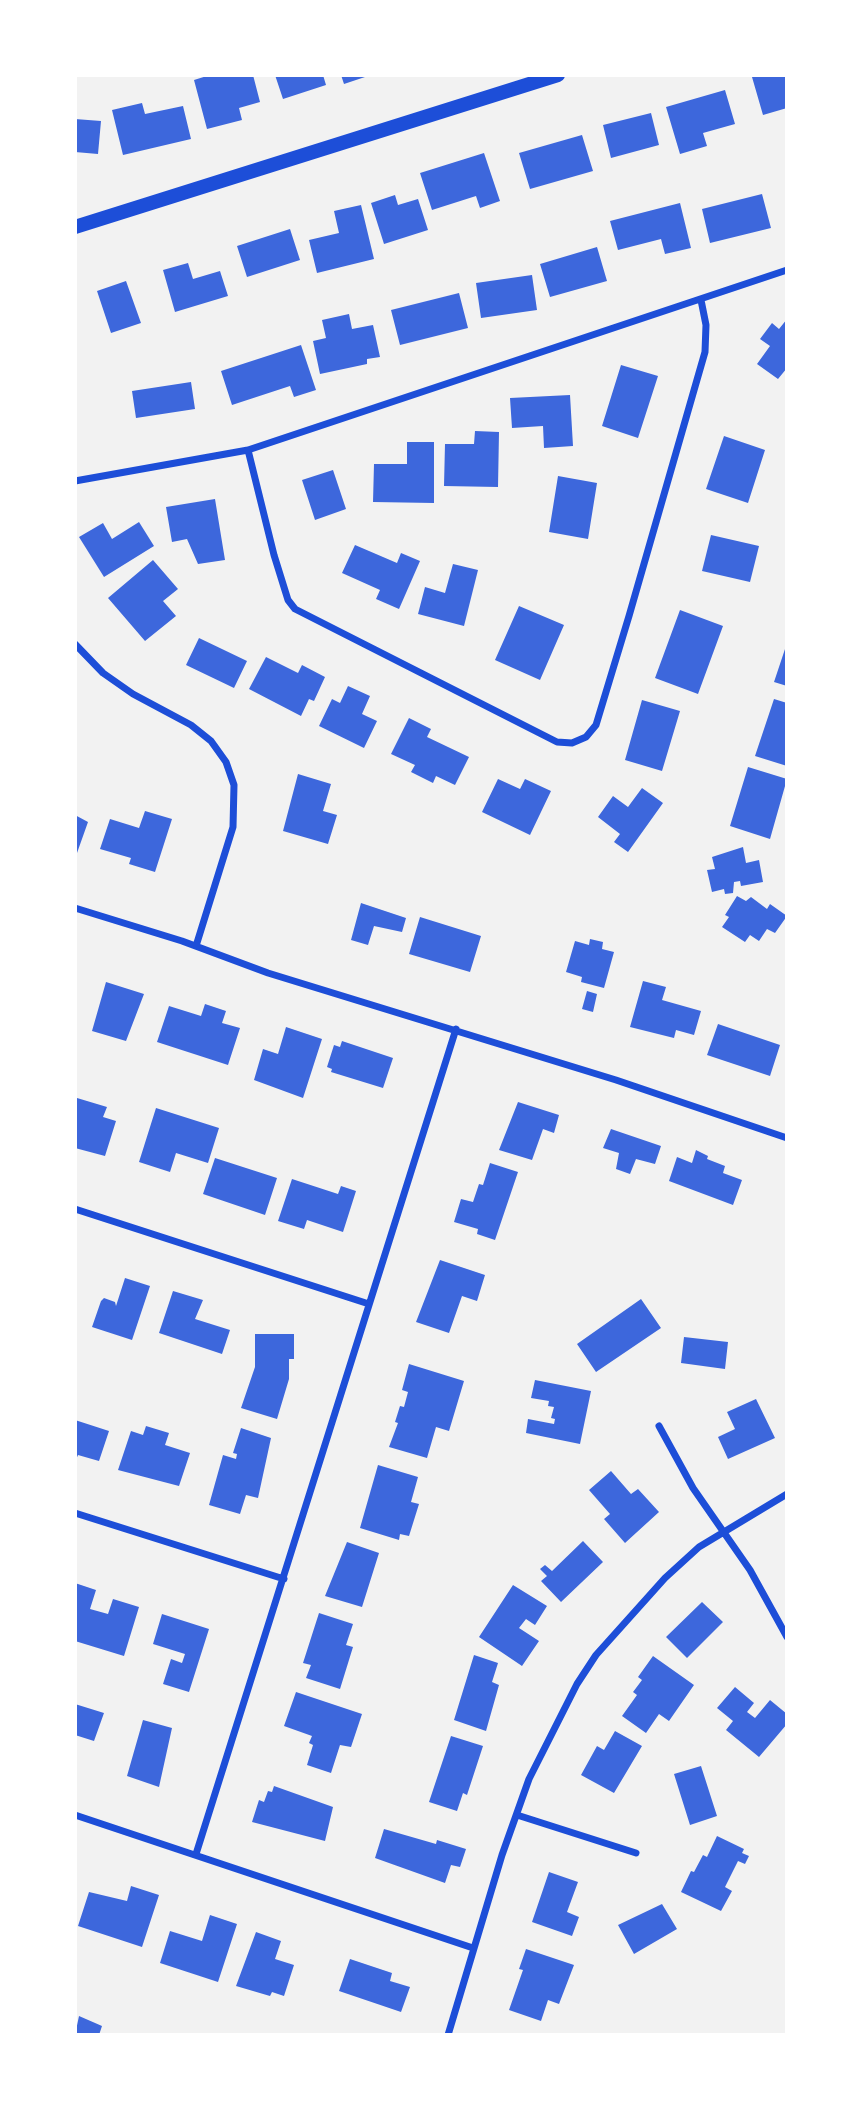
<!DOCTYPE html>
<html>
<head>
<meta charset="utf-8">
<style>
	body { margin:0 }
	#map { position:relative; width:862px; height:2110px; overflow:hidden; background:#f2f2f2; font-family:"Fira Sans Condensed",sans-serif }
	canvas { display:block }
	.frame { position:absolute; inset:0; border:77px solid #fff; pointer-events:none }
</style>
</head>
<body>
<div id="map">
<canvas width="862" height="2110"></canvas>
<div class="frame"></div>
</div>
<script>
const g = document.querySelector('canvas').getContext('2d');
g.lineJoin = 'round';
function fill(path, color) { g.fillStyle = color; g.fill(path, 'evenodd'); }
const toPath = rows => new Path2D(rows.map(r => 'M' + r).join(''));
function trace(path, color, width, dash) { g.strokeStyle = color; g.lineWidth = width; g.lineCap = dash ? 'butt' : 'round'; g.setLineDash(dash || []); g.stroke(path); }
const building = toPath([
	[210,75,253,75,260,102,239,108,242,120,207,129,194,80],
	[275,75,323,75,326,85,283,99],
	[341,75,368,75,368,76,344,84],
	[757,75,787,75,787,108,763,115,752,77],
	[725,90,735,124,703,133,707,146,680,154,666,107],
	[142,103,145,114,183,106,191,139,123,155,112,110],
	[651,113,659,145,611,158,603,125],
	[75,119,101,121,98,154,75,152],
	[582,135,593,171,530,189,519,153],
	[484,153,500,201,480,208,476,196,432,210,420,173],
	[762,194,771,228,710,243,702,209],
	[395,195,398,205,418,199,428,230,384,244,371,203],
	[680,203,691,248,665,254,661,239,618,250,610,221],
	[361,205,374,259,317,273,309,240,339,233,334,211],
	[290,229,300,260,247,277,237,246],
	[597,247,607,281,550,297,540,264],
	[188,263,193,279,220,271,228,296,175,312,163,270],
	[532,275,537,310,481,318,476,283],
	[126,281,141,323,111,333,97,291],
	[459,293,468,328,400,345,391,310],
	[349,314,352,329,373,325,380,357,367,359,367,364,320,374,313,341,326,338,322,320],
	[787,319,787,368,778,379,757,364,770,346,760,339,772,323,779,329],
	[301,345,316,390,294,397,290,386,232,405,221,371],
	[621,365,658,376,638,438,602,426],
	[191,382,195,409,136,418,132,391],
	[570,395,573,446,544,448,543,426,512,428,510,398],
	[475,431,499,432,498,487,444,486,445,444,474,444],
	[724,436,765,450,748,503,706,489],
	[407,442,434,442,434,503,373,502,374,464,407,464],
	[333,470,346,509,315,520,302,480],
	[558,476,597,483,588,539,549,532],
	[215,499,225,560,198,564,187,539,172,542,166,507],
	[139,522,154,546,104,577,79,537,103,523,112,539],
	[711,535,759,546,750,582,702,571],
	[355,545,397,563,401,553,420,561,399,609,376,599,380,590,342,573],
	[153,560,178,589,163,601,176,616,145,641,108,598],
	[453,564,478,570,464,626,418,614,425,587,445,593],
	[519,606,564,625,540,680,495,660],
	[680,610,723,626,698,694,655,678],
	[199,638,247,661,234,688,186,665],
	[787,643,787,686,774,682],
	[266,657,298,673,302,665,325,677,314,701,309,699,301,716,249,689],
	[348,686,370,696,362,714,377,721,364,748,319,726,332,699,340,703],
	[774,699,787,703,787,766,755,756],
	[642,700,680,711,662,771,625,760],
	[409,718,431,729,427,737,469,757,455,785,436,776,433,783,411,772,415,765,391,754],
	[748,767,787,779,770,839,730,826],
	[298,774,331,784,323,811,337,815,328,844,283,831],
	[498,779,520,789,525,779,551,791,530,835,482,812],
	[642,788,663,803,628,852,614,842,620,834,598,817,613,796,628,807],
	[145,811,172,819,155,872,129,864,131,858,100,849,110,819,139,828],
	[75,815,88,822,77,853,75,852],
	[743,847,746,863,759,860,763,882,741,886,740,881,734,882,733,893,725,894,724,889,712,892,707,870,715,869,712,857],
	[737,896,746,901,751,897,767,909,770,904,787,916,775,933,767,929,759,941,750,935,745,942,722,927,729,917,725,915],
	[361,903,406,918,402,932,374,926,368,945,351,940],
	[420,917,481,936,470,972,409,954],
	[590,939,603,942,602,949,614,952,604,988,581,982,582,977,566,972,575,941,589,945],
	[643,981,666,987,662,1000,701,1011,694,1035,676,1030,674,1038,630,1027],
	[106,982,144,994,126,1041,92,1031],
	[587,991,597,994,593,1012,582,1009],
	[205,1004,226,1011,222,1023,240,1028,228,1065,157,1042,169,1006,201,1016],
	[718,1024,780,1045,770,1076,707,1055],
	[286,1027,322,1039,303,1098,254,1080,263,1049,278,1054],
	[342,1041,393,1058,383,1088,331,1072,332,1069,327,1067,334,1045,340,1047],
	[77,1098,107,1107,103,1117,116,1121,105,1156,75,1148],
	[518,1102,559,1115,554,1133,543,1129,532,1160,499,1150],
	[156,1108,219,1128,208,1163,176,1153,170,1172,139,1162],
	[611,1129,661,1146,655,1164,636,1159,630,1174,616,1169,619,1153,603,1148],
	[696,1150,708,1156,707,1159,725,1166,723,1173,742,1180,733,1205,669,1181,677,1157,692,1163],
	[215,1158,277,1178,265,1215,203,1194],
	[490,1163,518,1172,495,1240,477,1234,478,1229,454,1222,461,1199,473,1202,479,1184,483,1185],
	[292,1179,338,1194,341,1186,356,1191,343,1232,307,1220,304,1229,278,1221],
	[440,1260,485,1275,477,1301,462,1296,449,1333,416,1322],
	[125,1278,150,1286,132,1340,92,1327,101,1301,104,1298,115,1302,116,1306],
	[173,1291,203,1300,195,1319,230,1330,222,1354,159,1333],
	[641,1299,661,1328,596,1372,577,1344],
	[255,1334,294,1334,294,1359,289,1359,289,1379,277,1419,241,1408,255,1367],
	[684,1337,728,1342,725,1369,681,1363],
	[409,1364,464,1381,449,1431,436,1427,427,1458,389,1447,398,1423,395,1422,400,1406,404,1407,408,1392,402,1390],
	[535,1380,591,1391,580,1444,526,1433,528,1419,554,1424,555,1419,551,1418,554,1407,548,1406,549,1401,531,1398],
	[756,1399,775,1438,728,1459,718,1437,735,1429,727,1412],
	[75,1420,109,1431,99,1461,78,1455,75,1462],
	[146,1426,169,1433,165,1445,190,1453,179,1486,118,1470,131,1431,143,1435],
	[241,1428,271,1438,258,1498,246,1495,240,1514,209,1505,223,1455,236,1459,237,1454,233,1453],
	[378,1465,418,1477,411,1502,419,1504,409,1536,400,1534,399,1540,360,1528],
	[611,1471,631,1494,638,1489,659,1512,625,1543,604,1519,610,1514,589,1490],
	[583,1541,603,1562,561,1602,541,1581,547,1576,540,1569,545,1565,552,1571],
	[347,1542,379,1553,362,1607,325,1596],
	[75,1583,96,1590,90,1609,108,1614,113,1599,139,1607,124,1656,75,1641],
	[513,1585,547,1606,535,1625,526,1619,519,1628,539,1641,522,1666,479,1637],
	[702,1602,723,1622,687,1658,666,1637],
	[319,1613,353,1624,346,1645,353,1647,340,1689,306,1678,311,1665,303,1663],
	[162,1614,209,1629,189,1692,163,1684,171,1659,182,1663,185,1654,153,1644],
	[474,1655,498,1663,492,1682,499,1685,486,1731,454,1720],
	[653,1656,694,1685,669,1721,659,1714,646,1733,622,1716,637,1695,633,1692,642,1680,638,1677],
	[735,1687,754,1703,747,1712,755,1718,770,1700,787,1714,787,1724,759,1757,726,1730,733,1721,717,1708],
	[296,1692,362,1714,351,1747,340,1745,331,1773,307,1765,313,1745,309,1743,312,1736,284,1726],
	[75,1704,104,1713,94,1741,75,1735],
	[143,1720,172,1728,159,1787,127,1776],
	[615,1731,642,1746,614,1793,581,1775,597,1746,604,1750],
	[451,1736,483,1746,467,1795,463,1793,457,1811,429,1802],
	[701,1766,717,1816,690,1825,674,1774],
	[274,1786,333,1807,325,1841,252,1822,259,1800,264,1802,268,1791,272,1792],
	[384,1829,436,1844,437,1840,466,1849,460,1867,451,1865,445,1883,375,1858],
	[717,1836,744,1849,742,1853,749,1856,745,1864,738,1861,725,1887,732,1891,721,1911,681,1892,691,1871,694,1872,703,1855,707,1857],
	[549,1872,578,1882,567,1912,579,1917,572,1936,532,1922],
	[131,1886,159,1895,142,1947,78,1926,89,1892,127,1901],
	[662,1904,677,1929,634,1954,618,1925],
	[210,1915,237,1924,218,1982,160,1963,170,1931,202,1941],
	[256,1932,281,1941,275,1959,294,1965,284,1996,272,1992,270,1996,236,1986],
	[526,1949,574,1965,559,2004,548,2000,541,2021,509,2010,523,1970,519,1969],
	[350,1959,392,1973,390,1981,410,1987,401,2012,339,1991],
	[79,2016,102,2026,99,2035,75,2035]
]);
const minor = toPath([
	[248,450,274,555,288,600,295,609,557,742,572,743,586,737,596,725,629,616,705,352,706,325,701,300],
	[75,481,248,450,787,270],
	[75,644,103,673,133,694,191,725,211,741,226,762,234,785,233,827,196,946],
	[75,908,182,941,268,973,616,1080,787,1138],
	[75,1209,369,1304],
	[659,1426,693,1488,750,1570,787,1637],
	[75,1513,284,1579],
	[75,1815,473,1948],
	[517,1815,636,1853],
	[196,1854,456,1029],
	[448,2035,502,1855,529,1779,577,1684,596,1655,665,1578,699,1547,787,1494]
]);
const secondary = toPath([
	[75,227,558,75]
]);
fill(building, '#3d67dc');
trace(minor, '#1d4ed8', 7);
trace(secondary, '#1d4ed8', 14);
</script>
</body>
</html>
